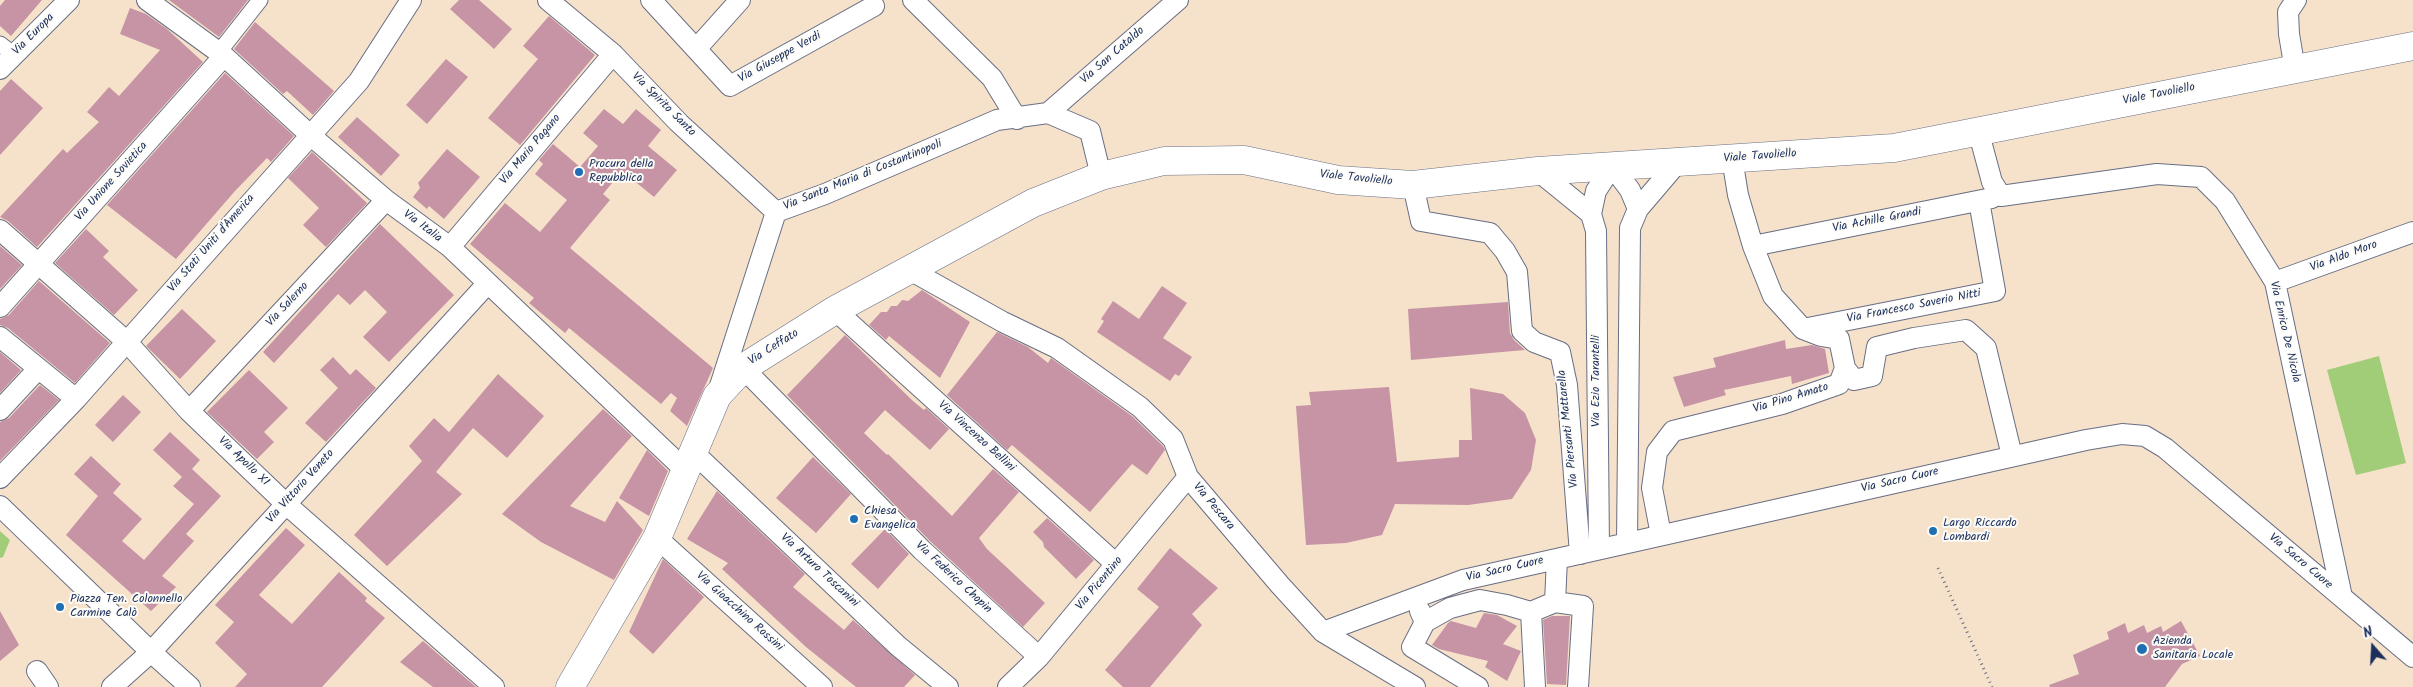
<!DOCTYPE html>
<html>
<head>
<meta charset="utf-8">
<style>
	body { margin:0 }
	#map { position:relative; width:2413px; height:687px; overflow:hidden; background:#f6e2ca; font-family:Kalam,sans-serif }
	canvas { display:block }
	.north { position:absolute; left:2348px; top:622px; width:50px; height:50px; -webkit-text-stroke:4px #fdfcf7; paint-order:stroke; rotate:341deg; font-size:14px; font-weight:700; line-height:20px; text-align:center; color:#1b2f5e }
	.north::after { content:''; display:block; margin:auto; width:18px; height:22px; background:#1b2f5e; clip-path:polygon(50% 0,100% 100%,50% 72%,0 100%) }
</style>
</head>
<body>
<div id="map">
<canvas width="2413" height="687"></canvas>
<div class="north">N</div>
</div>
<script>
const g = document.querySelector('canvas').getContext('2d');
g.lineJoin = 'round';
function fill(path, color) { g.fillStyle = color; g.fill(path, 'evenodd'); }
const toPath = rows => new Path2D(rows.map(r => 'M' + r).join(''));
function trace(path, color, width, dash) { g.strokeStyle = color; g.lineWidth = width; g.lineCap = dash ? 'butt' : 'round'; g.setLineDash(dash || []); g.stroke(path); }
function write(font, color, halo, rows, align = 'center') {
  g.font = font + ' Kalam,sans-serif'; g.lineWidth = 4; g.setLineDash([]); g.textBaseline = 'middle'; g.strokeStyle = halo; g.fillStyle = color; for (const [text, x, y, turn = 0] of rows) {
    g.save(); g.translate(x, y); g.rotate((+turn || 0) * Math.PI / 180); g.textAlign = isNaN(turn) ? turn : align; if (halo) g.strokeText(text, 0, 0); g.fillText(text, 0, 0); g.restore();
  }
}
const green = toPath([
	[2379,356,2406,463,2356,475,2327,370],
	[0,531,10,540,3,557,0,558]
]);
const building = toPath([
	[5,0,42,0,11,36,0,26,0,6],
	[169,0,248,0,219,37],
	[459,0,479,0,512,29,494,49,450,9],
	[130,8,146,14,167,29,203,62,37,247,8,221,0,217,63,149,67,153,99,122,87,112,109,87,119,96,160,50,120,34],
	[549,16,595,55,520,145,488,118,538,59,523,46],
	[255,22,334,91,313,115,287,91,283,94,234,49],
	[446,59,468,77,427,124,406,105],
	[225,73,294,136,271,162,267,158,235,191,176,259,107,205],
	[11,79,43,108,0,155,0,91],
	[604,109,623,124,636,109,661,130,648,146,677,170,654,197,622,171,603,194,610,200,570,248,713,368,687,426,670,411,677,398,671,393,661,404,569,328,565,333,529,303,534,298,470,244,505,203,540,232,567,200,535,174,543,164,539,160,553,144,580,167,598,146,583,133],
	[357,117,400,155,381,176,338,137],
	[447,149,480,177,444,219,429,206,427,209,413,197,420,188,418,183],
	[312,152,367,203,326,247,303,225,319,208,288,178],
	[380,224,454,295,389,362,363,337,387,312,365,290,350,305,338,294,274,363,263,352],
	[86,229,109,251,103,257,138,290,114,315,55,263],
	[0,246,22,265,0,289],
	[39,281,110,343,75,383,8,328,0,325,0,319,9,315],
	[1162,286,1187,303,1163,338,1192,357,1179,376,1175,374,1170,381,1097,332,1104,321,1101,319,1113,301,1139,319],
	[922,290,970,322,940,378,889,336,886,340,869,325,881,312,887,312,891,306,897,306,902,300,908,301],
	[1508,302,1510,333,1514,340,1525,350,1411,360,1408,309],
	[182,309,216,341,180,379,146,346],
	[997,332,1028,347,1048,363,1051,358,1132,416,1163,446,1165,450,1147,475,1132,464,1090,512,1012,445,1007,450,947,395],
	[845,335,913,401,924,410,926,408,949,429,930,450,885,410,864,433,887,455,888,454,952,516,993,469,1019,492,979,538,987,549,1045,603,1023,627,930,541,787,395],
	[1785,340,1786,349,1812,345,1825,349,1829,373,1792,384,1791,376,1724,390,1726,395,1684,407,1673,377,1716,367,1713,358],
	[0,352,21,370,0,393],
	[333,357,350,375,356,369,376,388,326,442,305,423,338,388,320,370],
	[249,370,288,408,264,432,274,442,257,459,207,412],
	[498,374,544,416,507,458,473,428,436,472,462,494,387,566,354,535,422,461,409,446,434,418,449,432],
	[40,385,59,400,0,461,0,422,9,418],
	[1389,387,1397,462,1459,457,1459,440,1472,440,1470,388,1503,394,1525,413,1536,440,1531,470,1512,499,1468,505,1395,504,1382,535,1346,543,1306,545,1296,406,1311,405,1309,392],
	[123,395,141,412,113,442,95,425],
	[603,409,632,436,570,506,605,522,617,501,643,530,614,580,541,542,502,514],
	[170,432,200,460,192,469,221,496,186,534,194,541,162,576,176,587,151,611,66,535,98,496,74,474,91,456,121,484,113,493,142,519,122,541,144,560,194,504,173,486,182,477,153,450],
	[647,450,668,471,649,516,619,498],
	[813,457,851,494,816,533,776,498],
	[717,491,805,574,793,587,844,630,853,620,915,675,904,687,856,687,806,647,722,569,728,563,687,539],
	[1047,518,1094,560,1076,579,1044,547,1043,542,1033,532],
	[286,528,305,545,259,595,292,624,339,572,367,598,365,601,385,618,322,687,235,687,247,674,215,643,234,622,215,605],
	[885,529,909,554,878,589,851,564],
	[1170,548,1218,588,1192,614,1202,625,1150,687,1123,687,1105,670,1159,607,1137,589],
	[663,559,704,597,653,654,629,632],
	[0,611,19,645,0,661],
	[1484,613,1497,615,1517,626,1503,644,1521,651,1507,681,1485,667,1488,661,1439,649,1432,645,1448,623,1451,621,1476,628],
	[1552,616,1570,616,1566,685,1547,684,1543,620],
	[2181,621,2200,656,2182,664,2165,687,2050,687,2049,685,2079,674,2073,655,2109,639,2107,632,2125,623,2128,633,2144,625,2147,633,2161,626,2163,632],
	[423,641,476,687,433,687,400,662]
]);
const path = toPath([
	[1938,568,1992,687]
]);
const pedestrian = toPath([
	[0,44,14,55],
	[219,52,260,0]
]);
const minor = toPath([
	[147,0,224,56,309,134,386,200,450,247,684,469],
	[548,0,613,54,679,123,776,212],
	[651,0,730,86,874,6],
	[913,0,992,78,1017,119],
	[697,48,740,0],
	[0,69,69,0],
	[2295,70,2289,34,2288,12,2296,0],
	[1048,113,1178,0],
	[1048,113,1090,131,1101,176],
	[1978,130,1992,182,2001,196,2157,174,2201,177,2225,201,2275,282,2342,597],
	[1538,171,1591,214],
	[1413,185,1421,221,1490,233,1505,251,1517,272,1522,331,1534,342,1560,352,1567,385,1580,554],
	[0,230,126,341,189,411,286,504,494,687],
	[1753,246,1992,198],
	[450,247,613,54],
	[910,270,1003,322,1057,348,1140,407,1173,439,1188,477,1280,585,1323,632,1415,687],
	[2275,282,2413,232],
	[0,307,224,56],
	[835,310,1116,564],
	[1803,329,1995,291,1979,201],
	[0,337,76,399],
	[743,368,922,550,1039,657],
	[1845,368,1854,380,1872,376,1877,347,1914,338,1966,330,1986,348,2012,456],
	[718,392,776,212,825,194,997,120,1048,113],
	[0,410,38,369],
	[189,411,386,200],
	[693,452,898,646,948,687],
	[0,478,76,399,359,81,411,0],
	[0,506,151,652,190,687],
	[1661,535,1652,488,1657,452,1673,431,1782,404,1839,384,1845,368,1839,339,1821,336,1803,329,1773,296,1753,246,1738,195,1732,158],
	[657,538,822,687],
	[1627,543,1630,228,1638,209,1678,162],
	[1599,549,1596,231,1591,214,1596,191,1612,166,1630,190,1638,209],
	[1555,602,1557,559],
	[1420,611,1425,622,1412,647,1478,687],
	[1531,612,1535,687],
	[1425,622,1450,608,1480,600,1507,605,1531,612,1555,602,1583,606,1578,687],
	[1323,632,1463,580,2086,440,2122,434,2145,436,2165,448,2413,657],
	[37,671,48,687],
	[112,687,151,652,487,284],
	[1008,687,1039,657,1188,477]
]);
const primary = toPath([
	[570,687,657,538,717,396,743,368,835,310,1033,203,1101,176,1164,161,1244,160,1338,180,1413,185,1538,171,1894,148,2413,46]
]);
const markers = [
	[579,172,5,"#1f6fb2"],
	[854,519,5,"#1f6fb2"],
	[1933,531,5,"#1f6fb2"],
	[60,607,5,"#1f6fb2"],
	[2142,649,6,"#1f6fb2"]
];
const streetNames = [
	["Via Europa",34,35,-45],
	["Via San Cataldo",1113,56,-41],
	["Via Giuseppe Verdi",780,58,-29],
	["Viale Tavoliello",2159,95,-11],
	["Via Spirito Santo",663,105,45],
	["Via Mario Pagano",531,150,-50],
	["Viale Tavoliello",1760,157,-4],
	["Via Santa Maria di Costantinopoli",863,176,-22],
	["Viale Tavoliello",1356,179,6],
	["Via Unione Sovietica",112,182,-48],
	["Via Achille Grandi",1877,221,-11],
	["Via Italia",422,227,37],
	["Via Stati Uniti d'America",212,244,-49],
	["Via Aldo Moro",2344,257,-20],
	["Via Salerno",288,305,-47],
	["Via Francesco Saverio Nitti",1914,307,-11],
	["Via Enrico De Nicola",2284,332,77],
	["Via Ceffato",774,348,-32],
	["Via Ezio Tarantelli",1597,381,-90],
	["Via Pino Amato",1791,399,-17],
	["Via Piersanti Mattarella",1569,429,-96],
	["Via Vincenzo Bellini",976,437,42],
	["Via Apollo XI",243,462,44],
	["Via Sacro Cuore",1900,481,-13],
	["Via Vittorio Veneto",301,487,-48],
	["Via Pescara",1213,507,50],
	["Via Sacro Cuore",2300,562,40],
	["Via Sacro Cuore",1505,570,-13],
	["Via Arturo Toscanini",819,571,43],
	["Via Federico Chopin",953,578,43],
	["Via Picentino",1100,584,-50],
	["Via Gioacchino Rossini",739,612,42]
];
const poiNames = [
	["Procura della",589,165],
	["Repubblica",589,179],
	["Chiesa",864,512],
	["Evangelica",864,526],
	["Largo Riccardo",1943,524],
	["Lombardi",1943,538],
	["Piazza Ten. Colonnello",70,600],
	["Carmine Calò",70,614],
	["Azienda",2153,642],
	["Sanitaria Locale",2153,656]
];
fill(green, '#a1cd79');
fill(building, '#c794a5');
trace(pedestrian, '#686e84', 17);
trace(minor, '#686e84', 22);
trace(primary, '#686e84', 29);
trace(path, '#686e84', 3, [1, 4]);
trace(pedestrian, '#fff', 15);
trace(minor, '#fff', 20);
trace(primary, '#fff', 28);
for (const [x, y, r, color] of markers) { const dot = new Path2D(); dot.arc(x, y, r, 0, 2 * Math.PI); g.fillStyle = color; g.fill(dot); trace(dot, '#fdfcf7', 2); }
write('12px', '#1b2f5e', '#fdfcf7', streetNames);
write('12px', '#1b2f5e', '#fdfcf7', poiNames, 'left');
</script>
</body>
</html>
